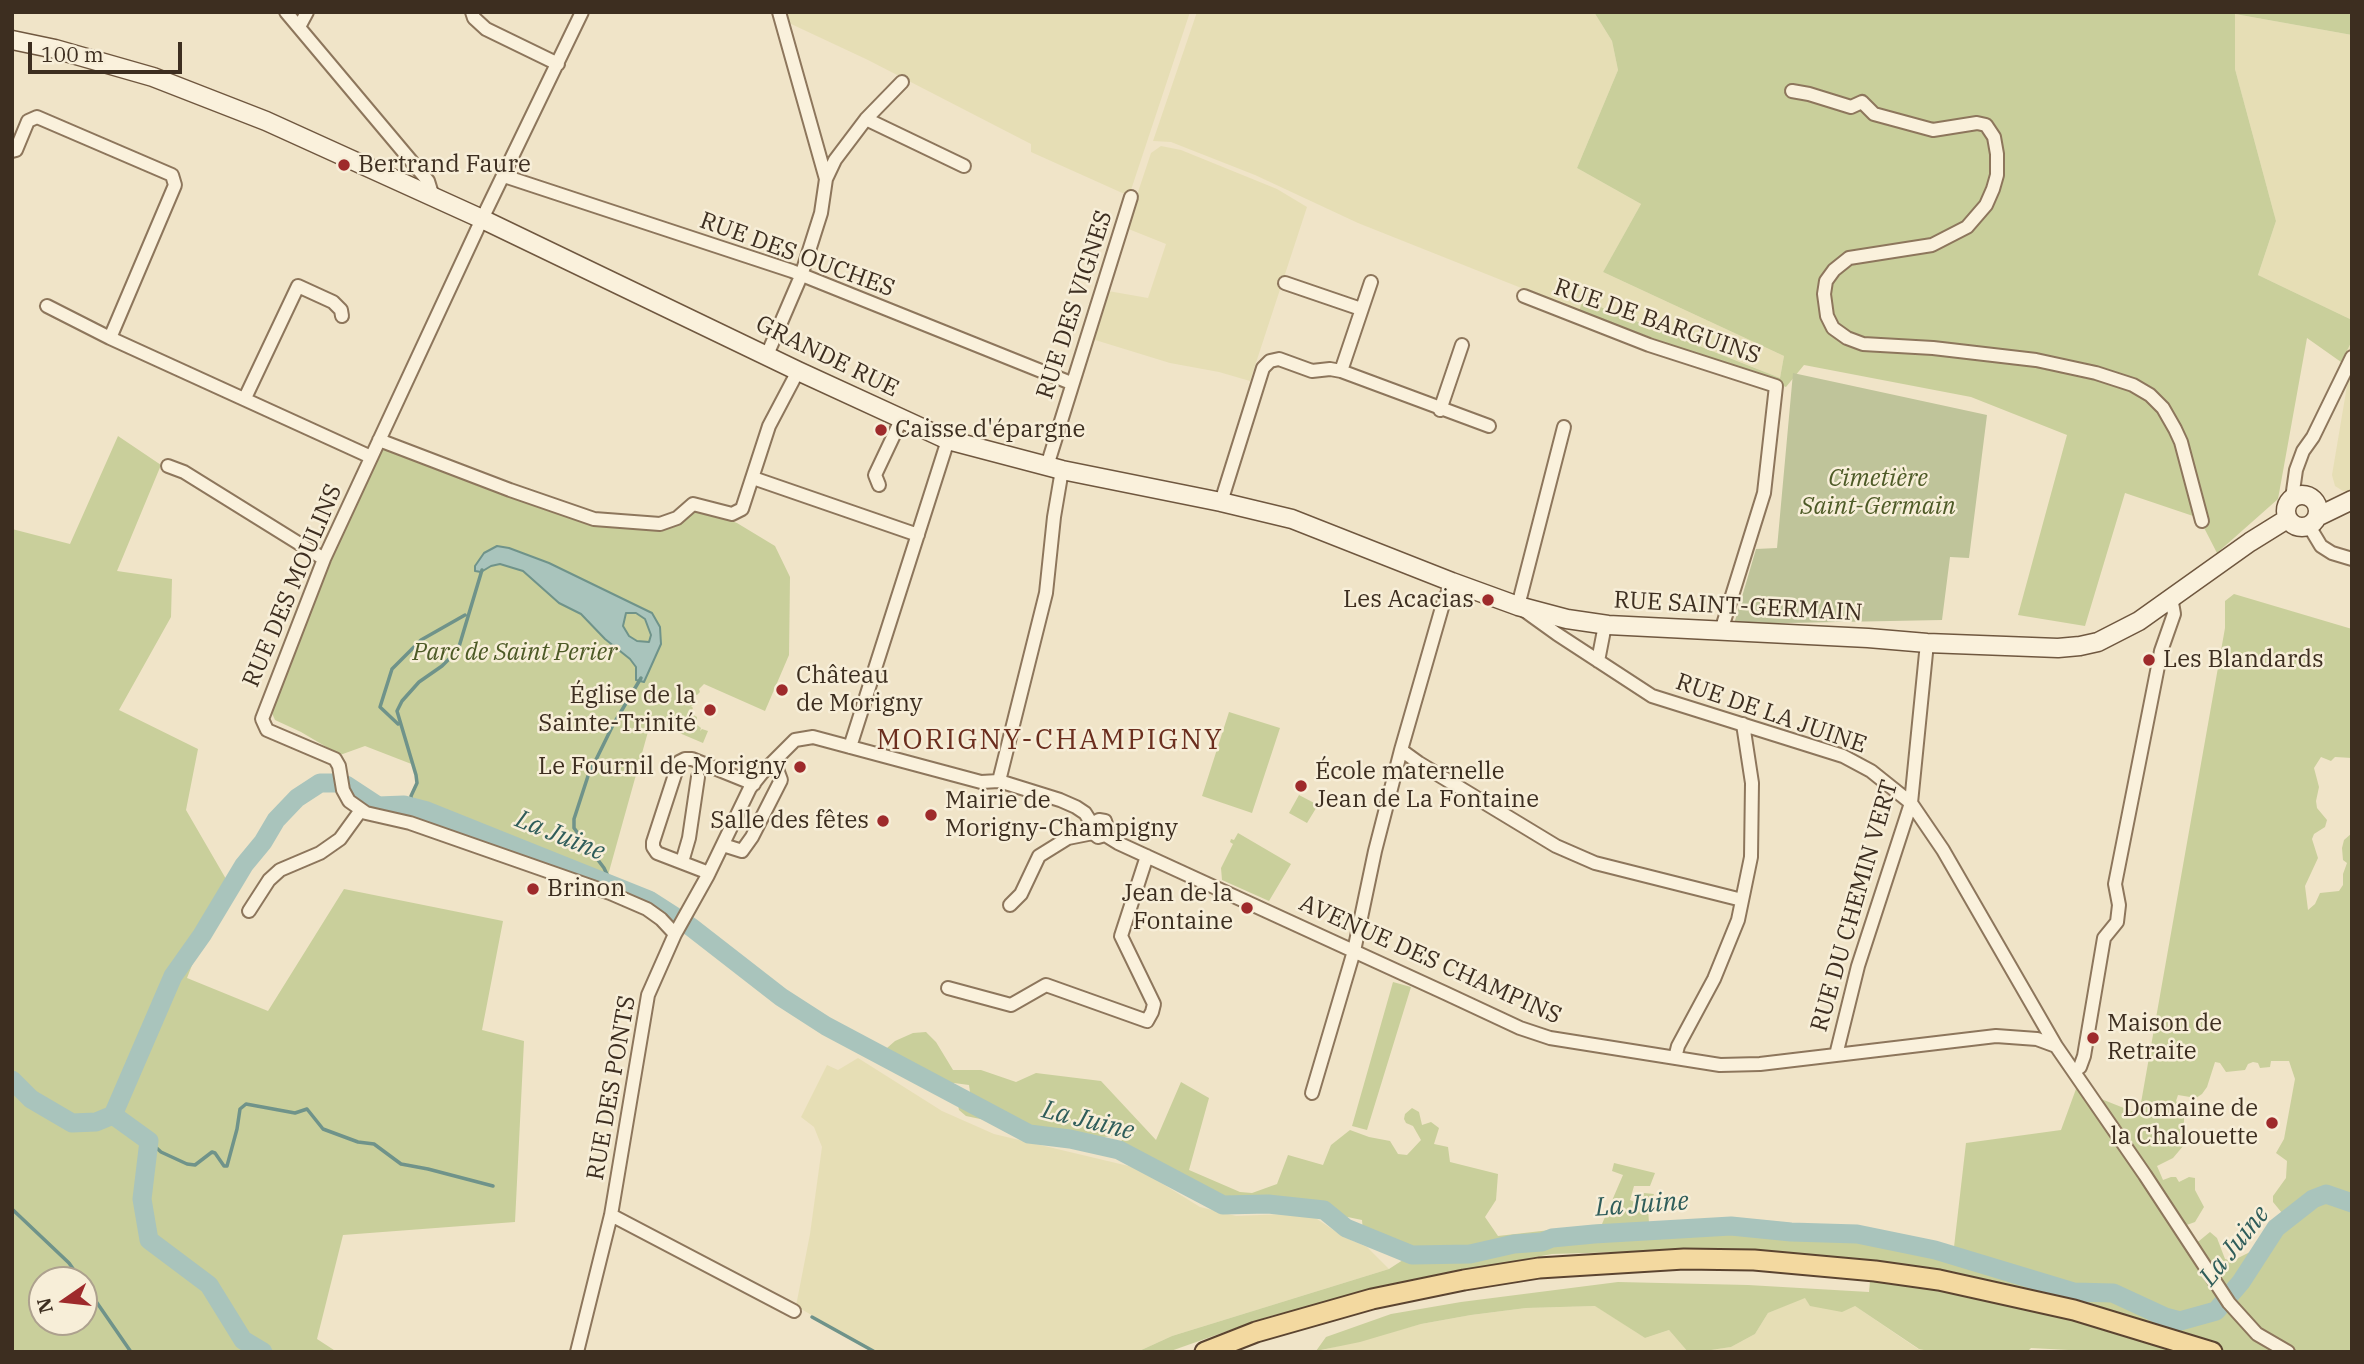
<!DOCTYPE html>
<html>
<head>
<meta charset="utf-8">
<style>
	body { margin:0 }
	#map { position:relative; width:2364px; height:1364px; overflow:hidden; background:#f0e4c8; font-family:"IBM Plex Serif",serif }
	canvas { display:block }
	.frame { position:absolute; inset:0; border:14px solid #3d2e20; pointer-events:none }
	.north { position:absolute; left:28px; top:1266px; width:70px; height:70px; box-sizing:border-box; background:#f7eed8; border:2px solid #ada18e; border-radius:50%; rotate:256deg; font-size:19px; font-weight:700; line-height:28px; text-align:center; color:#3d2e20 }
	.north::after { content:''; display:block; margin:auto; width:24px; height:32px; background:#9e2a2b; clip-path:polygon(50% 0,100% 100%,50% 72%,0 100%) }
	.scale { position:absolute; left:28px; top:42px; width:154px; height:32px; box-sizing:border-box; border:4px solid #3d2e20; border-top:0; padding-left:9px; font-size:21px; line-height:24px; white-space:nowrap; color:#3d2e20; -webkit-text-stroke:5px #f7eed8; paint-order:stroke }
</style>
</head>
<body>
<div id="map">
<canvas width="2364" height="1364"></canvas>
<div class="frame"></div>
<div class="north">N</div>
<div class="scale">100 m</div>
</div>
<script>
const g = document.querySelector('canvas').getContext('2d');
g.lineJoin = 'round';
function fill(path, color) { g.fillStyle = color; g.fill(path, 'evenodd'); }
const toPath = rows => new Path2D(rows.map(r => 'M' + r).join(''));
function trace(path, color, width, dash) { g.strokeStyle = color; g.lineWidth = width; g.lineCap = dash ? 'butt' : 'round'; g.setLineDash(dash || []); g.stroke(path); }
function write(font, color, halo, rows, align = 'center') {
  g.font = font + ' "IBM Plex Serif",serif'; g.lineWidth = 5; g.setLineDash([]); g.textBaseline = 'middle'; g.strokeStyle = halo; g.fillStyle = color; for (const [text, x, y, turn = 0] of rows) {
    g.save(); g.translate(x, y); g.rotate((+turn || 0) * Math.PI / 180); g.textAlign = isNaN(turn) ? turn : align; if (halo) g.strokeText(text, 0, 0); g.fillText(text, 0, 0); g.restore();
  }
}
const farmland = toPath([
	[786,12,1190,12,1129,196,1031,152,1031,144,868,60,789,23],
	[1197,12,1427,12,1431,14,1432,12,1594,12,1612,41,1618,70,1577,168,1641,204,1603,272,1784,356,1780,378,1584,300,1579,311,1358,223,1255,175,1171,142,1153,141],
	[2235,14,2352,35,2352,320,2258,275,2276,221,2235,69],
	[1161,146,1181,150,1277,189,1307,207,1250,381,1219,372,1170,363,1092,339,1108,291,1148,298,1166,244,1126,228,1151,153],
	[2352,341,2352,491,2343,491,2335,486,2332,475,2350,368,2341,362],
	[858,1058,942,1111,994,1134,1137,1168,1200,1207,1236,1216,1285,1214,1314,1217,1344,1237,1367,1247,1389,1269,1172,1336,1137,1352,875,1352,796,1306,810,1234,822,1147,814,1127,801,1117,827,1065,838,1070],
	[1805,1297,1855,1306,1918,1349,1933,1352,1698,1352,1731,1347,1755,1334,1768,1313],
	[1596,1306,1645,1338,1669,1330,1688,1352,1315,1352,1421,1324,1471,1315,1526,1308]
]);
const green = toPath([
	[1594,12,2352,12,2352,35,2235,14,2235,69,2276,221,2258,275,2352,320,2352,341,2341,362,2307,338,2278,499,2217,553,2199,518,2125,493,2085,626,2018,615,2067,435,1971,397,1804,365,1786,387,1579,311,1583,300,1780,378,1784,356,1603,272,1641,204,1577,168,1618,70,1612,41],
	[118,436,161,465,117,571,172,579,171,617,119,710,198,749,186,810,226,879,187,978,268,1011,344,889,503,921,482,1030,524,1041,515,1222,343,1235,317,1339,337,1352,12,1352,12,529,70,544],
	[42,1280,84,1280,84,1322,42,1322],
	[382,447,594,522,653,528,697,508,737,523,775,546,790,577,789,655,765,711,704,684,699,689,700,692,697,695,693,693,691,700,694,701,695,705,691,706,693,708,690,713,697,717,696,724,701,728,700,731,702,729,708,731,703,743,651,721,605,886,425,821,412,807,411,796,417,783,414,765,365,746,340,755,301,732,275,720,271,711,343,530],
	[2234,594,2352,629,2352,758,2335,757,2331,761,2321,757,2314,768,2319,787,2316,801,2317,808,2327,820,2325,827,2314,834,2312,839,2318,858,2305,886,2308,910,2315,904,2320,893,2339,891,2343,885,2343,874,2347,863,2343,860,2342,848,2344,840,2352,833,2352,1352,2106,1352,2031,1348,2027,1352,1933,1352,1919,1349,1855,1306,1842,1312,1810,1306,1805,1298,1768,1313,1755,1334,1731,1347,1698,1352,1688,1352,1669,1330,1645,1338,1595,1306,1526,1308,1471,1315,1421,1324,1360,1342,1316,1351,1326,1337,1391,1314,1461,1302,1618,1282,1748,1285,1869,1292,1872,1260,1691,1250,1552,1254,1413,1280,1267,1317,1168,1352,1137,1352,1172,1336,1389,1269,1406,1258,1392,1244,1363,1231,1362,1220,1333,1214,1313,1204,1273,1200,1228,1202,1204,1193,1197,1186,1181,1180,1167,1180,1119,1158,1114,1153,1122,1140,1119,1135,1089,1139,1036,1141,1008,1133,985,1120,966,1116,959,1110,958,1105,970,1092,969,1085,954,1083,946,1086,925,1086,914,1079,887,1048,895,1041,913,1033,926,1032,936,1042,953,1070,981,1070,1016,1082,1036,1073,1101,1081,1156,1140,1181,1082,1209,1098,1189,1170,1240,1192,1252,1193,1277,1184,1288,1155,1323,1165,1331,1145,1350,1130,1369,1137,1390,1141,1398,1154,1407,1155,1421,1140,1413,1126,1406,1123,1404,1119,1405,1114,1412,1108,1419,1112,1422,1125,1431,1122,1439,1128,1434,1144,1448,1147,1450,1162,1498,1174,1496,1200,1485,1217,1498,1236,1602,1224,1623,1175,1612,1171,1614,1163,1655,1173,1650,1186,1634,1186,1630,1200,1637,1203,1644,1193,1654,1194,1648,1209,1649,1223,1738,1220,1875,1232,1954,1247,1966,1143,2061,1130,2076,1089,2139,1114,2225,628,2225,601],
	[2271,1061,2289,1061,2295,1079,2284,1139,2276,1153,2287,1161,2286,1178,2273,1196,2273,1202,2282,1213,2268,1236,2254,1250,2232,1261,2225,1259,2217,1238,2210,1232,2199,1241,2193,1242,2184,1226,2195,1222,2204,1207,2195,1190,2195,1178,2189,1177,2179,1182,2176,1177,2171,1177,2163,1180,2157,1166,2173,1158,2184,1145,2184,1113,2176,1101,2178,1095,2196,1098,2202,1094,2207,1087,2215,1062,2220,1063,2226,1072,2245,1070,2248,1064,2253,1062,2258,1063,2260,1068,2270,1067],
	[1229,712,1280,728,1252,813,1202,796],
	[1299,795,1318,805,1307,823,1289,813],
	[1238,833,1291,864,1269,901,1222,880,1221,868,1233,844,1230,842,1231,839,1234,840],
	[1393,982,1411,987,1367,1130,1352,1126]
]);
const cemetery = toPath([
	[1793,373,1987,415,1969,558,1950,557,1942,620,1734,624,1756,549,1777,548]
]);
const water = toPath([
	[497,546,509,548,549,563,652,613,660,627,661,644,644,682,636,680,636,667,630,659,605,639,581,614,559,603,523,571,500,564,491,566,481,572,475,571,475,566,484,553,497,546],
	[626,613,636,613,645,619,651,635,649,642,637,641,629,636,623,626,626,613]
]);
const stream = toPath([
	[398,724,380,707,392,669,421,640,465,615],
	[412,807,411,796,417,783,416,775,397,711,402,701,419,682,442,666,458,650,482,570],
	[611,883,604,868,574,828,574,819,588,776,613,725,641,678],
	[149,1141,161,1152,187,1164,195,1165,212,1152,215,1153,224,1166,227,1166,237,1129,240,1109,246,1104,295,1113,307,1109,323,1129,358,1142,374,1144,401,1164,428,1169,493,1186],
	[12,1209,69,1263,81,1280],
	[84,1284,131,1352],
	[812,1317,875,1352]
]);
const river = toPath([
	[12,1080,31,1099,72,1123,96,1122,113,1115,173,976,202,935,244,865,263,842,276,820,297,798,320,783,335,783,346,785,378,806,404,805,427,811,649,900,691,927,781,997,826,1026,1029,1134,1070,1139,1119,1150,1223,1205,1268,1204,1324,1210,1346,1228,1412,1255,1470,1254,1514,1244,1542,1242,1552,1238,1594,1234,1731,1226,1791,1232,1857,1234,1935,1250,2074,1292,2113,1293,2165,1317,2180,1321,2216,1311,2241,1282,2276,1228,2313,1199,2326,1194,2352,1203],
	[113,1115,149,1141,142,1199,149,1240,209,1285,243,1340,263,1352]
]);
const street = toPath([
	[286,12,428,181,433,197],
	[472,12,474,18,486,29,558,64],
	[582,12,482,219,324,559,262,719,267,730,335,759,339,766,343,790,349,801,366,813,410,823,610,893,647,909,661,919,675,934],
	[299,27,307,12],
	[1792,91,1809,94,1851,107,1862,102,1874,114,1933,130,1977,123,1986,125,1994,137,1997,154,1997,175,1993,189,1986,205,1967,227,1932,245,1849,258,1834,270,1826,281,1824,294,1827,316,1833,328,1847,338,1863,344,1933,348,2036,360,2096,373,2133,385,2150,395,2163,408,2175,429,2181,442,2202,521],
	[866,119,964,166],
	[12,151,16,150,28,121,37,117,172,175,175,185,110,338],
	[504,176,792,271,1071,383],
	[826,179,835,160,866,119,902,82],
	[1285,283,1361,309],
	[1524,296,1649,345,1776,386,1764,493,1721,631],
	[47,306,110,338,371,457],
	[767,355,801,276,821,213,826,179,779,12],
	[1341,371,1371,282],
	[245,398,298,286,333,302,341,310,342,316],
	[1440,410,1462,345],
	[1564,427,1518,606,1557,634,1652,696,1843,756,1871,771,1911,803,1943,850,2056,1046],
	[379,440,510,490,594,519,660,524,677,518,693,504,732,514,742,509,769,426,798,371],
	[168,466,184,472,324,559],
	[1047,466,1131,197],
	[753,478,918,535],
	[879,485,875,475,901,420],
	[2292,498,2296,470,2303,451,2313,437,2352,357],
	[1221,502,1263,368,1270,361,1279,359,1312,371,1330,369,1341,371,1489,426],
	[2309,526,2321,546,2332,553,2352,559],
	[1598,661,1605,625],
	[850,747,948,440],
	[1401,750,1419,763,1556,846,1595,863,1742,900],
	[999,781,1046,593,1054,517,1062,470],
	[1092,824,1099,820,1105,821,1108,830,1105,835],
	[1105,835,1118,843,1445,993,1520,1028,1550,1038,1720,1065,1760,1064,1996,1036,2037,1039,2056,1046,2145,1175,2229,1303,2257,1334,2288,1352],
	[723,845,742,851,752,837,781,780,774,761],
	[682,862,689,838,698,777],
	[709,873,657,853,653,847,653,842,679,762,685,759,692,759,754,784],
	[1010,905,1021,894,1039,856,1068,838,1093,833,1098,837,1105,835],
	[249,911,269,880,280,870,320,853,340,839,361,810],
	[948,988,1011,1005,1046,985,1147,1021,1152,1012,1154,1004,1121,936,1147,856],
	[1836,1055,1858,966,1911,803,1927,643],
	[1675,1058,1678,1046,1714,979,1738,920,1751,857,1752,783,1743,724],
	[2074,1071,2080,1067,2084,1056,2104,938,2117,922,2119,905,2115,884,2161,651,2174,614,2171,597],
	[1312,1093,1354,951,1375,851,1401,750,1443,604,1452,582],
	[611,1215,794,1311],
	[577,1352,611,1215,648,995,675,934,708,875,750,788,762,773,795,740,813,737,981,782,999,781,1060,800,1076,807,1085,813,1092,824]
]);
const secondary = toPath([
	[12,40,55,49,153,77,266,121,482,219,798,371,948,440,1062,470,1221,502,1292,519,1452,582,1518,606,1567,619,1608,625,1868,638,1927,643,2058,648,2080,646,2098,642,2139,621,2250,542,2287,519],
	'2286 511a16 16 0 1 1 32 0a16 16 0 1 1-32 0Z',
	[2317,517,2352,500]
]);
const primary = toPath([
	[1205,1352,1256,1332,1372,1299,1464,1280,1539,1268,1684,1259,1754,1260,1875,1271,1939,1280,2074,1310,2212,1352]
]);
const markers = [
	[344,165,7,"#9e2a2b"],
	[881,430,7,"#9e2a2b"],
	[1488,600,7,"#9e2a2b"],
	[2149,660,7,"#9e2a2b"],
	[782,690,7,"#9e2a2b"],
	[710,710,7,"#9e2a2b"],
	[800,767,7,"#9e2a2b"],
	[1301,786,7,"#9e2a2b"],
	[931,815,7,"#9e2a2b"],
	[883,821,7,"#9e2a2b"],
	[533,889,7,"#9e2a2b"],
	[1247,908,7,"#9e2a2b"],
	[2093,1038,7,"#9e2a2b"],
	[2272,1123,7,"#9e2a2b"]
];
const poiNames = [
	["Bertrand Faure",358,165],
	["Caisse d'épargne",895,430],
	["Les Acacias",1474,600,"right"],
	["Les Blandards",2163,660],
	["Château",796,676],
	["de Morigny",796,704],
	["Église de la",696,696,"right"],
	["Sainte-Trinité",696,724,"right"],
	["Le Fournil de Morigny",786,767,"right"],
	["École maternelle",1315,772],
	["Jean de La Fontaine",1315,800],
	["Mairie de",945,801],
	["Morigny-Champigny",945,829],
	["Salle des fêtes",869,821,"right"],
	["Brinon",547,889],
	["Jean de la",1233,894,"right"],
	["Fontaine",1233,922,"right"],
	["Maison de",2107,1024],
	["Retraite",2107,1052],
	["Domaine de",2258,1109,"right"],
	["la Chalouette",2258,1137,"right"]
];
const streetNames = [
	["RUE DES OUCHES",797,255,20],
	["RUE DES VIGNES",1075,305,-72],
	["RUE DE BARGUINS",1657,322,19],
	["GRANDE RUE",827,357,26],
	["RUE DES MOULINS",293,586,-67],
	["RUE SAINT-GERMAIN",1738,607,3],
	["RUE DE LA JUINE",1771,714,19],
	["RUE DU CHEMIN VERT",1855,906,-74],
	["AVENUE DES CHAMPINS",1430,960,24],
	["RUE DES PONTS",612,1088,-80]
];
const parkNames = [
	["Cimetière",1878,479],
	["Saint-Germain",1878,507],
	["Parc de Saint Perier",515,653]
];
const waterNames = [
	["La Juine",560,836,22],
	["La Juine",1088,1121,14],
	["La Juine",1642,1205,-4],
	["La Juine",2235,1246,-51]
];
const quarterNames = [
	["MORIGNY-CHAMPIGNY",1050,741]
];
fill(farmland, '#e6deb5');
fill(green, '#c9cf9b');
fill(cemetery, '#bfc49a');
fill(water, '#a9c4bc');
trace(water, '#6f938a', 2);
trace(stream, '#6f938a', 3.5);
trace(river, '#a9c4bc', 19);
trace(street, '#8d765c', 16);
trace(secondary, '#6f573f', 21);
trace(primary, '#5b4430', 23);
trace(street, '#faf1dc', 12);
trace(secondary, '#faf1dc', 18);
trace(primary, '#f3d9a0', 19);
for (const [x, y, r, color] of markers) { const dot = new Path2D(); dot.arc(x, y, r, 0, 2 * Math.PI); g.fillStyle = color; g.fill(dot); trace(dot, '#f7eed8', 2.5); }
write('24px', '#3d2e20', '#f7eed8', poiNames, 'left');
write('24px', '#3d2e20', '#f7eed8', streetNames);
write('italic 24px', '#4d5a26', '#f7eed8', parkNames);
write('italic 26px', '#2f5d5a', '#f7eed8', waterNames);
g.letterSpacing = '2px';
write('28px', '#6b2e1e', '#f7eed8', quarterNames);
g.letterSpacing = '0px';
</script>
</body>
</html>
